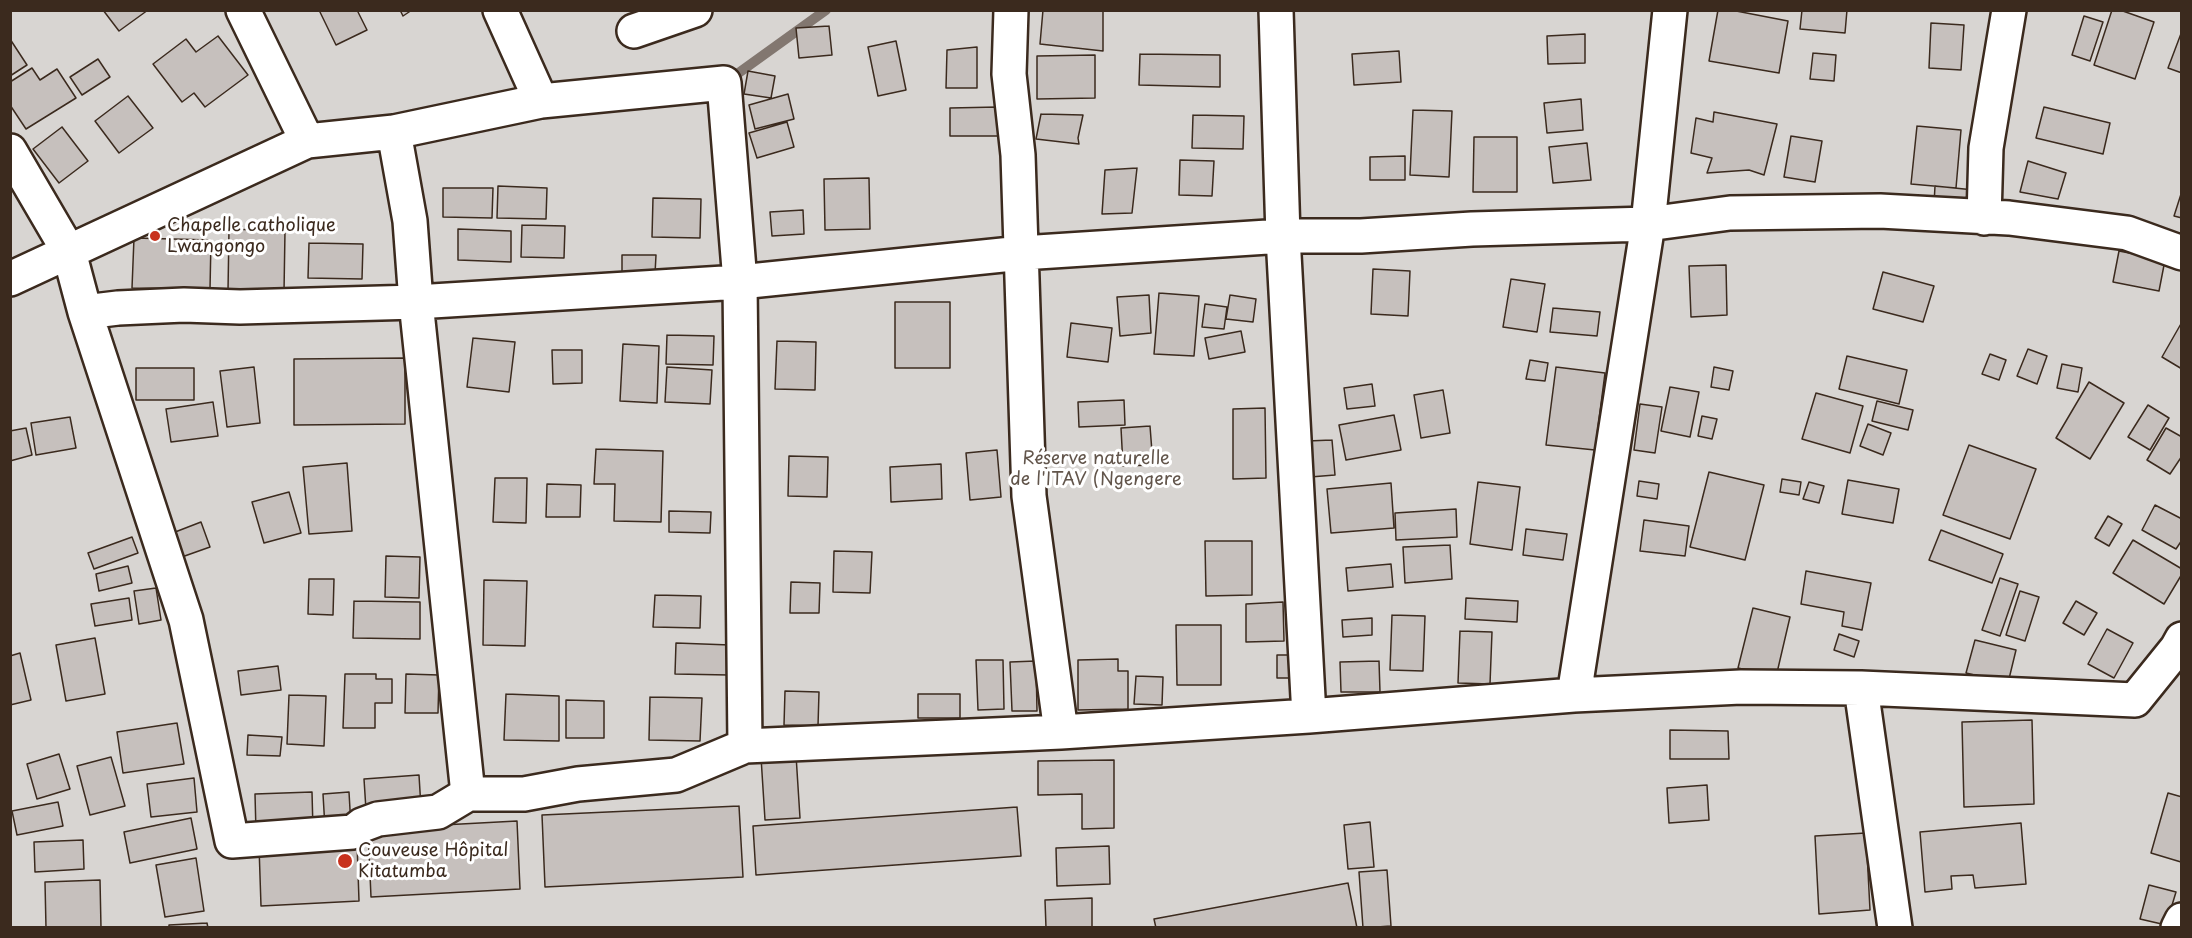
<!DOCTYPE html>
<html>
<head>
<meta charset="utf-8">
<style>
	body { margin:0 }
	#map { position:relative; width:2192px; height:938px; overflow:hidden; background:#f3f2f2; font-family:"Playpen Sans",sans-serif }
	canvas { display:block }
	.frame { position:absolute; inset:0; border:12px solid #3b2a1e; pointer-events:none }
</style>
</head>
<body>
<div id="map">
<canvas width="2192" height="938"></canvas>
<div class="frame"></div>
</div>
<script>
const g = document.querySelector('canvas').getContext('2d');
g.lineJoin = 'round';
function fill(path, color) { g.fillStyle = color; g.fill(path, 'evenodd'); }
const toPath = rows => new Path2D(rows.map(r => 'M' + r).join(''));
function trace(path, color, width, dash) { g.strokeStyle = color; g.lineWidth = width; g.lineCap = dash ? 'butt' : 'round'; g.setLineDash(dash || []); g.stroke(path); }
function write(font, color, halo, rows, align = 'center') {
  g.font = font + ' "Playpen Sans",sans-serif'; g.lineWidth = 6; g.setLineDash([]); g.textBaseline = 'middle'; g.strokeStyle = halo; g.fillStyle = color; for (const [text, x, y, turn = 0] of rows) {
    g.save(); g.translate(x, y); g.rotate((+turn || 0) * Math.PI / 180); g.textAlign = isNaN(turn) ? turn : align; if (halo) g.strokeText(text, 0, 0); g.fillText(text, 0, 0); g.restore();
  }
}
const green = toPath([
	[11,11,2181,11,2181,927,11,927]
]);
const stream = toPath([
	[726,82,826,10]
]);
const building = toPath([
	[103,10,148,10,119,31,103,10],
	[319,10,357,10,367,30,336,45,319,10],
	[400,10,412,10,403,16,400,10],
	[1043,10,1103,11,1103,51,1040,44,1043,10],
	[1718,10,1731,10,1788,21,1779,73,1709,61,1718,10],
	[1802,10,1847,10,1845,33,1800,29,1802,10],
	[2112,10,2120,10,2154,22,2135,79,2094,65,2112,10],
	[2084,16,2103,22,2090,61,2072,55,2084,16],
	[1931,23,1964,25,1961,70,1929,68,1931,23],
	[829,26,832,55,799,58,796,28,829,26],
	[2182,31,2182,73,2168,68,2182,31],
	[1585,34,1585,63,1548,64,1547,36,1585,34],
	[218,36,248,75,205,107,194,93,182,102,153,64,186,39,196,52,218,36],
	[10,39,27,65,10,76,10,39],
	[896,41,906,90,878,96,868,47,896,41],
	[977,47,977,88,946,88,947,50,977,47],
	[1399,51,1401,82,1354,85,1352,54,1399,51],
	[1813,53,1836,55,1834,81,1810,79,1813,53],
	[1140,54,1220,55,1220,87,1139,85,1140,54],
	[1095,55,1095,98,1037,99,1037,56,1095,55],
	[98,59,110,77,82,95,70,77,98,59],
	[32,68,40,80,57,69,76,98,26,129,10,105,10,82,32,68],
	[748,71,775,76,771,98,744,94,748,71],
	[788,94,794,119,755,129,749,105,788,94],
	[128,96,153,128,119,153,95,121,128,96],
	[1581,99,1583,130,1547,133,1544,103,1581,99],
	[998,107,998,136,950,136,950,108,998,107],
	[2044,107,2110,123,2103,154,2036,138,2044,107],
	[1413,110,1452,111,1449,177,1410,175,1413,110],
	[1714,112,1777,124,1764,175,1749,170,1707,173,1712,158,1691,153,1696,118,1713,122,1714,112],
	[1041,114,1083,115,1078,138,1079,144,1036,139,1041,114],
	[1193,115,1244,116,1243,149,1192,148,1193,115],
	[787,122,794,147,757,158,749,133,787,122],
	[1917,126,1961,130,1956,188,1911,184,1917,126],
	[62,127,88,161,59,183,33,149,62,127],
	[1791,136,1822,141,1815,182,1784,177,1791,136],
	[1474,137,1517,137,1517,192,1473,192,1474,137],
	[1587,143,1591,180,1553,183,1549,147,1587,143],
	[1405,156,1405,180,1370,180,1370,157,1405,156],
	[1180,160,1214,161,1212,196,1179,195,1180,160],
	[2028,161,2066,173,2058,199,2020,192,2028,161],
	[1137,168,1132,213,1102,214,1105,170,1137,168],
	[869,178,870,229,825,230,824,179,869,178],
	[498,186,547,188,546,219,497,218,498,186],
	[1935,186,1974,190,1972,207,1934,204,1935,186],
	[443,188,493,188,492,218,443,217,443,188],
	[2182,191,2182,218,2174,216,2182,191],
	[653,198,701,199,700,238,652,237,653,198],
	[803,210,804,234,772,236,770,212,803,210],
	[522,225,565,226,564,258,521,257,522,225],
	[229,229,285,231,284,292,228,291,229,229],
	[458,229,511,231,511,262,458,260,458,229],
	[134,238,211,240,210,289,132,288,134,238],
	[309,243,363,244,362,279,308,278,309,243],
	[2119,251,2165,260,2159,291,2113,282,2119,251],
	[622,255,656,255,655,274,622,274,622,255],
	[1726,265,1727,315,1691,317,1689,266,1726,265],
	[1373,269,1410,271,1408,316,1371,314,1373,269],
	[1883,272,1934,286,1923,322,1873,309,1883,272],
	[1511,279,1545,284,1537,332,1503,327,1511,279],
	[1159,293,1199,296,1194,356,1154,354,1159,293],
	[1149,295,1151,333,1120,336,1117,297,1149,295],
	[1230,295,1256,299,1253,322,1226,319,1230,295],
	[895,302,950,302,950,368,895,368,895,302],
	[1205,304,1227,307,1224,329,1202,327,1205,304],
	[1553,308,1600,312,1597,336,1550,332,1553,308],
	[2182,322,2182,369,2162,357,2182,322],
	[1071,323,1112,328,1108,362,1067,357,1071,323],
	[1241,331,1245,352,1209,359,1205,338,1241,331],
	[667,335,714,336,713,365,666,364,667,335],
	[473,338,515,342,509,392,467,387,473,338],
	[777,341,816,342,815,390,775,389,777,341],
	[623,344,659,346,657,403,620,401,623,344],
	[2028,349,2047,356,2037,384,2017,376,2028,349],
	[552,350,582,350,582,383,553,384,552,350],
	[1990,354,2006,360,1999,380,1982,374,1990,354],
	[1847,356,1907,370,1899,404,1839,389,1847,356],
	[405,358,405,424,294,425,294,359,405,358],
	[1530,360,1548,363,1545,381,1526,379,1530,360],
	[2062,364,2082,368,2078,392,2057,388,2062,364],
	[254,367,260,423,227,427,220,371,254,367],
	[667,367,712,370,710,404,665,402,667,367],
	[1556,367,1605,373,1595,450,1546,445,1556,367],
	[1714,367,1733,371,1729,390,1711,387,1714,367],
	[136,368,194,368,194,400,136,400,136,368],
	[2089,382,2124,403,2090,459,2056,438,2089,382],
	[1372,384,1375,406,1347,409,1344,388,1372,384],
	[1670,387,1699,392,1690,437,1661,431,1670,387],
	[1443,390,1450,433,1421,438,1414,395,1443,390],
	[1816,393,1863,406,1850,453,1802,439,1816,393],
	[1124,400,1125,425,1079,427,1078,402,1124,400],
	[1877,401,1913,410,1908,430,1872,421,1877,401],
	[213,402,218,436,171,442,166,409,213,402],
	[1640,404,1662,407,1655,453,1634,450,1640,404],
	[2148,405,2169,418,2150,450,2128,437,2148,405],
	[1265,408,1266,478,1233,479,1233,409,1265,408],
	[1394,415,1401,450,1346,460,1339,425,1394,415],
	[1702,416,1717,419,1712,439,1698,436,1702,416],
	[70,417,76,448,36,455,31,423,70,417],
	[1868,424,1891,433,1883,455,1860,446,1868,424],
	[1150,426,1153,465,1123,466,1121,428,1150,426],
	[26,428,32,455,10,461,10,431,26,428],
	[2166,428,2182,437,2182,456,2170,474,2147,460,2166,428],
	[1332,440,1335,475,1310,477,1307,441,1332,440],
	[1969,445,2036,469,2010,539,1943,515,1969,445],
	[596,449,663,451,661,522,614,521,615,484,594,484,596,449],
	[997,450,1001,497,970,500,966,453,997,450],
	[789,456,828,457,827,497,788,496,789,456],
	[347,463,352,531,309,534,303,467,347,463],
	[941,464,942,499,891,502,890,467,941,464],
	[1709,472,1764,485,1745,560,1690,547,1709,472],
	[495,478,527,478,526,523,493,522,495,478],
	[1782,479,1801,482,1799,495,1780,492,1782,479],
	[1848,480,1899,489,1893,523,1842,514,1848,480],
	[1639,481,1659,484,1657,499,1637,496,1639,481],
	[1478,482,1520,487,1512,550,1470,544,1478,482],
	[1809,482,1824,486,1819,503,1803,499,1809,482],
	[1391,483,1394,528,1331,533,1327,489,1391,483],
	[547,484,581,485,580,517,546,517,547,484],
	[289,492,301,533,264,543,252,502,289,492],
	[2155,505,2182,519,2182,540,2176,549,2142,530,2155,505],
	[1456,509,1457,537,1396,540,1395,513,1456,509],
	[669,511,711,512,710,533,669,532,669,511],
	[2108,516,2122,524,2109,546,2095,538,2108,516],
	[1644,520,1689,526,1685,556,1640,551,1644,520],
	[201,522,210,547,179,558,170,534,201,522],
	[1526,529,1567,534,1563,560,1523,555,1526,529],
	[1941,530,2003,554,1992,583,1929,560,1941,530],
	[132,537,138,553,94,569,88,553,132,537],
	[2133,540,2182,569,2182,574,2164,604,2113,573,2133,540],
	[1205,541,1252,541,1252,595,1206,596,1205,541],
	[1450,545,1452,579,1405,583,1403,547,1450,545],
	[834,551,872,552,870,593,833,592,834,551],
	[386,556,420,557,419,598,385,597,386,556],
	[1391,564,1393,587,1348,591,1346,568,1391,564],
	[128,566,132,583,99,591,96,574,128,566],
	[1806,571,1871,583,1862,630,1842,626,1844,612,1801,604,1806,571],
	[2000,578,2018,584,2000,636,1982,630,2000,578],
	[309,579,334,579,333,615,308,614,309,579],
	[484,580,527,581,525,646,483,645,484,580],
	[791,582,820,583,819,613,790,613,791,582],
	[156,588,161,620,139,624,134,591,156,588],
	[2020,591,2039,597,2025,641,2006,635,2020,591],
	[655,595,701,596,700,628,653,627,655,595],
	[129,598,132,620,95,626,91,604,129,598],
	[1466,598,1518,601,1517,622,1465,619,1466,598],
	[354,601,420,602,420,639,353,638,354,601],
	[2076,601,2097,613,2084,635,2063,623,2076,601],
	[1283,602,1284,641,1246,642,1246,604,1283,602],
	[1753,608,1790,617,1776,677,1738,668,1753,608],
	[1392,615,1425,616,1423,671,1390,670,1392,615],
	[1372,618,1372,635,1343,637,1342,620,1372,618],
	[1176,625,1221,625,1221,685,1177,685,1176,625],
	[2107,629,2133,643,2114,678,2088,664,2107,629],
	[1460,631,1492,632,1490,684,1458,683,1460,631],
	[1839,634,1859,641,1854,657,1834,650,1839,634],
	[95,638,105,694,66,701,56,645,95,638],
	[1975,640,2016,650,2008,683,1966,673,1975,640],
	[676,643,730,645,729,675,675,674,676,643],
	[20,653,31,700,10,705,10,656,20,653],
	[1277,655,1290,655,1291,678,1277,678,1277,655],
	[1118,659,1118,671,1128,671,1128,709,1078,710,1078,660,1118,659],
	[976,660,1003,660,1004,709,978,710,976,660],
	[1036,661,1037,711,1012,711,1010,662,1036,661],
	[1379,661,1380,692,1341,692,1340,662,1379,661],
	[278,666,281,690,241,695,238,671,278,666],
	[345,674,376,674,376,679,392,679,392,703,375,703,375,728,343,728,345,674],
	[406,674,439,675,438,713,405,713,406,674],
	[1136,676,1163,677,1162,705,1134,704,1136,676],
	[785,691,819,692,818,726,784,725,785,691],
	[506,694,559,696,559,741,504,740,506,694],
	[918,694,960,694,960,718,918,718,918,694],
	[289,695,326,696,324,746,287,744,289,695],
	[650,697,702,698,700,741,649,740,650,697],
	[566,700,604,701,604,738,566,738,566,700],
	[2032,720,2034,804,1964,807,1962,722,2032,720],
	[177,723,184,764,123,773,117,732,177,723],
	[1670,730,1728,731,1729,759,1670,759,1670,730],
	[248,735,282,737,280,756,247,755,248,735],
	[59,754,70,789,37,799,27,764,59,754],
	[796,755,800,818,765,820,761,757,796,755],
	[111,757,125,806,90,815,77,766,111,757],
	[1114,760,1114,828,1082,829,1082,794,1038,795,1038,761,1114,760],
	[419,775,421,808,366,810,364,779,419,775],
	[194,778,197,812,151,817,147,784,194,778],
	[1707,785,1709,820,1669,823,1667,788,1707,785],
	[312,792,313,830,256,832,255,794,312,792],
	[349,792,351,827,325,828,323,794,349,792],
	[2168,793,2182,797,2181,862,2151,853,2168,793],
	[58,802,63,826,17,835,12,811,58,802],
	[739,806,743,877,545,887,542,815,739,806],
	[1017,807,1021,856,756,875,753,826,1017,807],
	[191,818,197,849,130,863,124,832,191,818],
	[517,821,520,889,371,897,368,829,517,821],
	[1370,822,1374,867,1348,869,1344,825,1370,822],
	[2021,823,2026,884,1975,888,1973,875,1951,876,1952,889,1925,892,1920,832,2021,823],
	[1866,833,1870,910,1819,914,1815,836,1866,833],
	[83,840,84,869,35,872,34,842,83,840],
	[357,842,359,901,261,906,259,846,357,842],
	[1109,846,1110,884,1057,886,1056,848,1109,846],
	[196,858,204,911,165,917,156,865,196,858],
	[1387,870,1391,926,1363,928,1359,872,1387,870],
	[100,880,101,928,46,928,45,882,100,880],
	[1348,883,1357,928,1156,928,1154,919,1348,883],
	[2149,885,2176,892,2166,925,2140,919,2149,885],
	[1092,898,1092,928,1046,928,1045,900,1092,898],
	[207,923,208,928,169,928,169,925,207,923]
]);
const minor = toPath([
	[243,10,307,141],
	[500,10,541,101],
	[1011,10,1009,74,1018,155,1029,496,1061,732],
	[1276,10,1283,236,1309,716],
	[634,31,695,10],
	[394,132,410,221,416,302,468,794],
	[10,151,69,252,85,312,186,620,232,841,353,832,362,825,378,819,438,812,468,794,524,794,578,784,676,775,745,746,1061,732,1309,716,1574,695,1741,687,1861,688,2135,700,2177,648,2182,639],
	[1984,218,1986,148,2009,10],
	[10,279,307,141,394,132,541,101,724,83,740,282,745,746],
	[85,312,118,308,184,305,240,307,416,302,740,282,1022,253,1283,236,1361,236,1472,229,1648,224,1730,213,1880,211,2009,218,2127,233,2182,253],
	[1861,688,1895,928],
	[1574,695,1648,224,1670,10],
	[2178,928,2182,920]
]);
const markers = [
	[155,236,6,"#c8321e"],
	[345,861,8,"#c8321e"]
];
const poiNames = [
	["Chapelle catholique",167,226],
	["Lwangongo",167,247],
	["Couveuse Hôpital",358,851],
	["Kitatumba",358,872]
];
const parkNames = [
	["Réserve naturelle",1096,459],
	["de l'ITAV (Ngengere",1096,480]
];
fill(green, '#d8d5d2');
trace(stream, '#827770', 10);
fill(building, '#c6c0bd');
trace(building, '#3b2a1e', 1.5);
trace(minor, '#3b2a1e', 38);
trace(minor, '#fff', 33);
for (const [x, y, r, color] of markers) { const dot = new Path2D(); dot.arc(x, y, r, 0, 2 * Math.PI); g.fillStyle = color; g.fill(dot); trace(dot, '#fff', 2); }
write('18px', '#3b2a1e', '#fff', poiNames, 'left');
write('18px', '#62554b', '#fff', parkNames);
</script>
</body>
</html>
